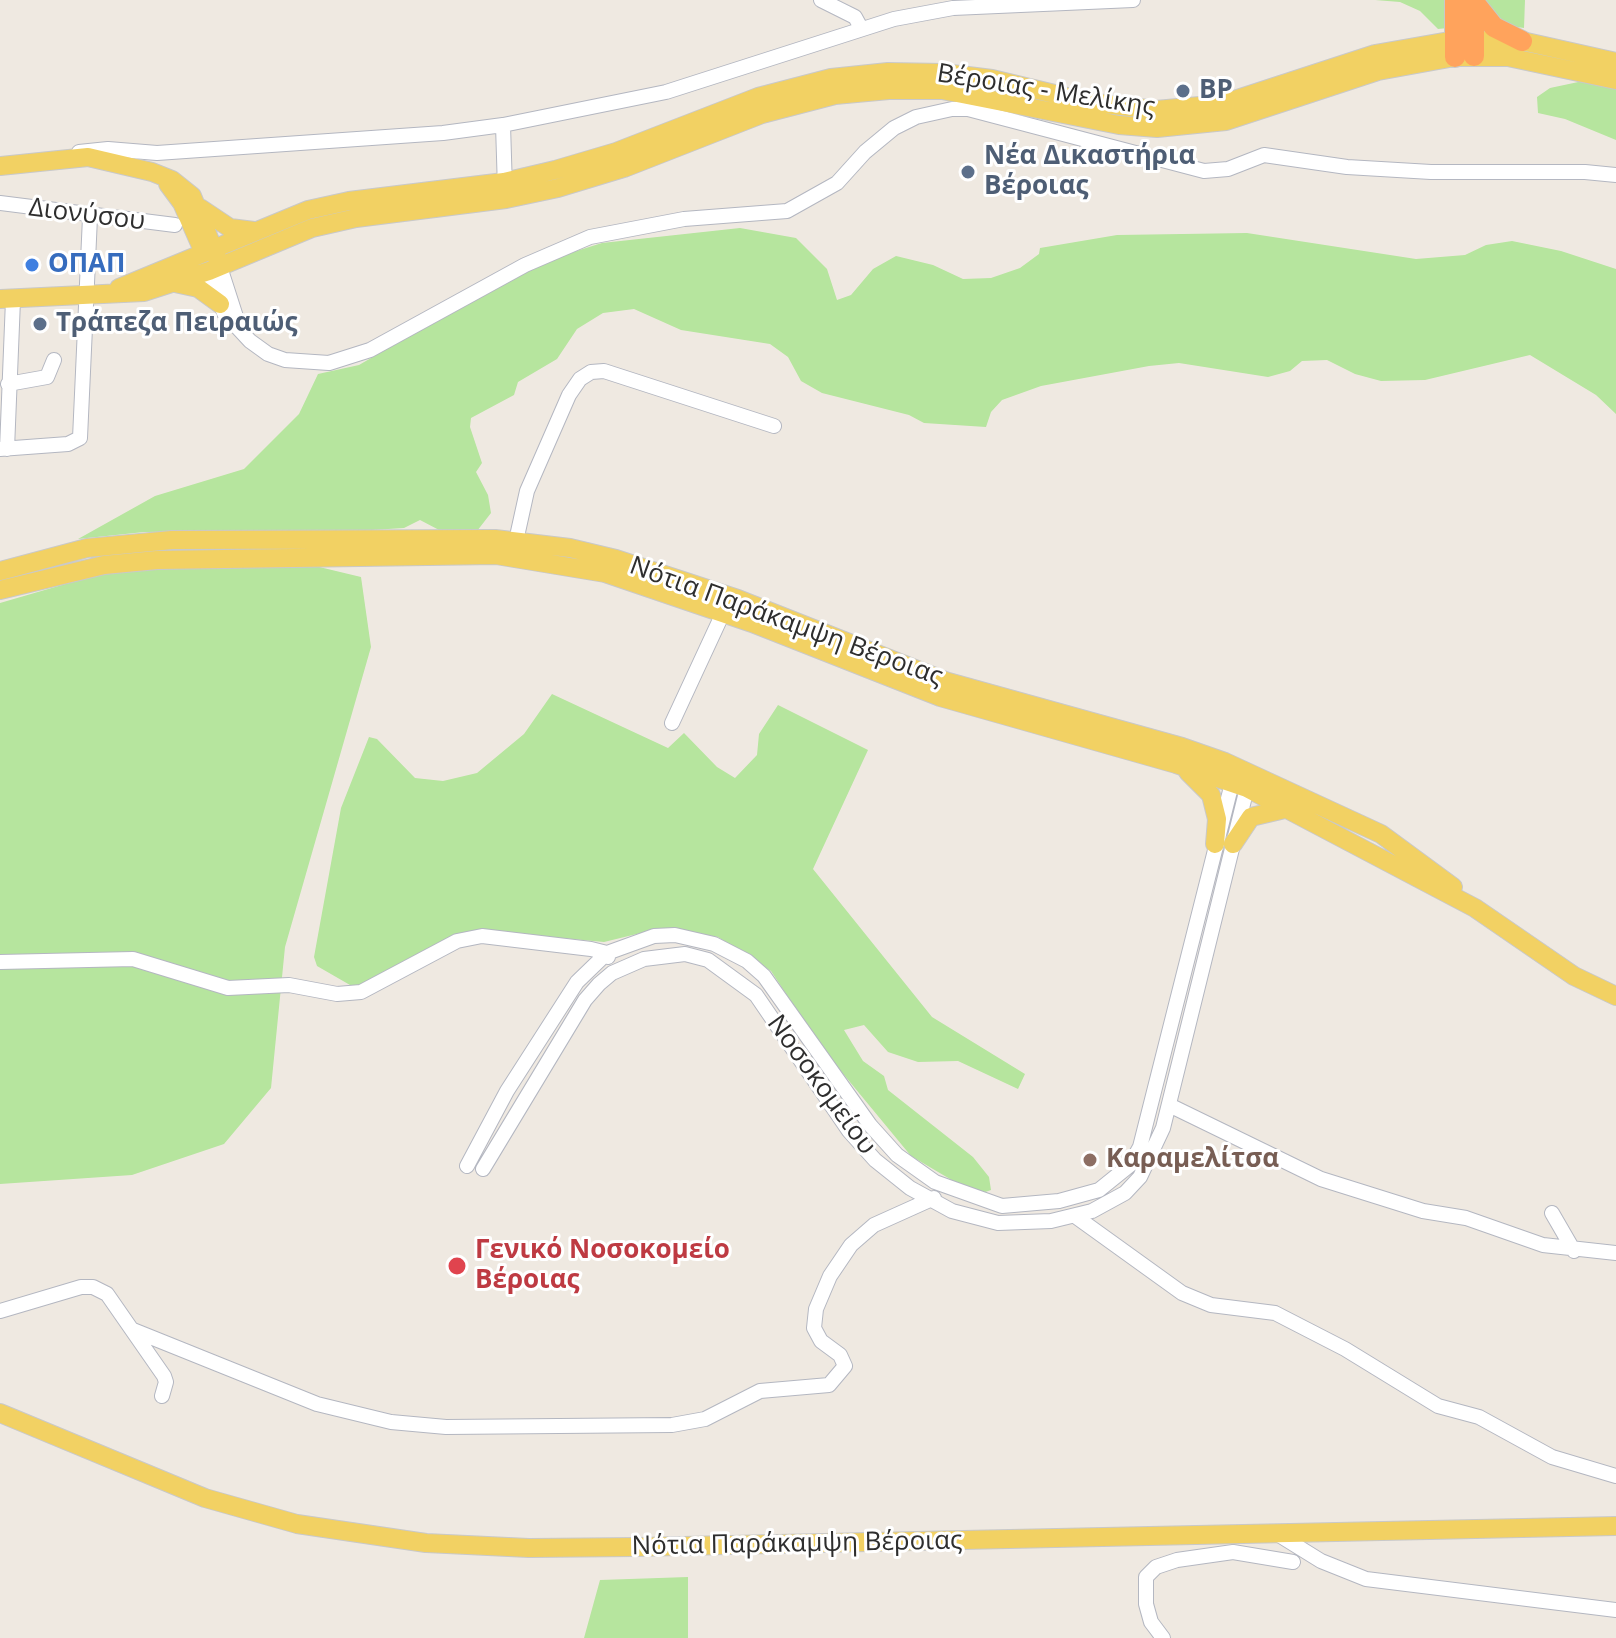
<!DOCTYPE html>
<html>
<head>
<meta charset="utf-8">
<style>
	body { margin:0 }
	canvas { display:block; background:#efe9e1 }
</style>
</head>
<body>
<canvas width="1616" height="1638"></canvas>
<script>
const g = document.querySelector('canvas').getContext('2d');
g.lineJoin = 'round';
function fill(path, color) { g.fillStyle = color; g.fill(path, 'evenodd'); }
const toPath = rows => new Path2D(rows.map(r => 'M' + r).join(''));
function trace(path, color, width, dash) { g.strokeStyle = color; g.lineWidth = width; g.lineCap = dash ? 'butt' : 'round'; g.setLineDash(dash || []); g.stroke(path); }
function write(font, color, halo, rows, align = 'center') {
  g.font = font + ' "Open Sans",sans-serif'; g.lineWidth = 6; g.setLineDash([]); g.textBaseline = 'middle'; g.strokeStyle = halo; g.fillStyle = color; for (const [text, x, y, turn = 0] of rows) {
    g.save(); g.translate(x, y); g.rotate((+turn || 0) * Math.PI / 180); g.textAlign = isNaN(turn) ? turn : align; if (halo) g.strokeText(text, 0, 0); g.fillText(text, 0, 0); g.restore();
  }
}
const green = toPath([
	[1375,0,1452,0,1448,28,1438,29,1420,11,1400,2],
	[1482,0,1525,0,1524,28,1504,25],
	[1583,81,1616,89,1616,140,1565,119,1538,113,1537,97,1550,88],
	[740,228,796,238,827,269,837,300,851,295,873,269,896,256,933,265,963,279,991,278,1020,268,1039,254,1040,248,1117,235,1247,233,1416,259,1465,255,1486,245,1512,241,1561,251,1616,269,1616,414,1596,395,1530,355,1425,380,1381,381,1355,374,1327,360,1302,361,1290,371,1268,377,1179,363,1149,366,1041,386,1002,400,991,412,986,427,924,423,909,415,822,393,801,381,788,357,770,344,681,330,634,309,603,313,577,329,557,359,518,382,514,395,471,418,470,427,482,463,476,472,488,495,491,513,477,531,441,531,420,520,404,528,372,530,144,532,78,539,155,496,244,469,299,414,318,374,359,365,514,275,554,258,602,243],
	[311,565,361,577,371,647,285,947,271,1088,224,1144,132,1175,0,1184,0,603,117,569],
	[552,694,668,748,684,733,717,767,735,778,757,755,759,734,778,705,868,750,813,869,932,1017,1025,1074,1018,1089,958,1061,918,1062,888,1052,864,1025,844,1030,863,1061,884,1076,888,1090,973,1157,989,1177,991,1190,977,1195,911,1156,821,1047,771,971,718,937,678,930,645,932,604,942,486,931,361,986,350,985,317,966,314,957,341,808,369,737,377,739,415,778,443,781,477,773,524,734],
	[688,1577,688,1638,584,1638,600,1580]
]);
const minor = toPath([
	[821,0,855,17,861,28],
	[503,125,505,189],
	[79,152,108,149,157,153,443,133,503,125,666,92,894,19,953,8,1133,0],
	[0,203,175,225],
	[220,267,238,323],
	[208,271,224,313,250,341,268,354,285,360,329,363,370,350,525,265,590,237,684,219,787,211,837,183,865,152,894,128,916,117,952,109,968,109,1204,171,1228,169,1264,155,1347,167,1431,172,1585,172,1616,175],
	[8,384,47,377,54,360],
	[0,449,68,444,80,438,90,217],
	[7,449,13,300],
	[516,541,527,491,569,395,580,379,591,372,604,371,774,426],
	[672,723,723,613],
	[0,962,133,959,228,988,289,985,337,994,361,992,457,941,482,936,591,949,607,953,608,957],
	[1169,1105,1321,1179,1423,1211,1466,1218,1543,1245,1616,1253],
	[467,1166,507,1091,577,982,607,953,654,936,675,935,714,944,747,961,764,976,870,1125,897,1155,935,1182,1002,1206,1059,1201,1099,1190,1130,1165,1140,1147,1232,783],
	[483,1169,585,1000,599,984,612,973,644,959,685,954,708,960,756,995,849,1131,875,1160,910,1188,952,1211,998,1223,1051,1221,1092,1211,1125,1193,1140,1177,1163,1128,1247,788],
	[1552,1213,1574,1251],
	[1075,1216,1182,1293,1211,1305,1275,1313,1345,1349,1438,1406,1479,1417,1552,1457,1616,1476],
	[0,1311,81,1287,93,1287,107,1294,164,1376,166,1382,162,1396],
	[133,1330,317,1404,391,1422,446,1427,672,1425,705,1419,760,1391,829,1385,845,1366,840,1355,821,1341,814,1328,816,1309,830,1276,851,1245,874,1225,934,1198],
	[1279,1535,1321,1561,1366,1579,1616,1610],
	[1163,1638,1151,1622,1146,1604,1146,1577,1156,1567,1177,1560,1233,1552,1293,1562]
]);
const major = toPath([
	[0,166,88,157,152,172,172,180,192,196,217,258],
	[168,184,182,203,201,246],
	[200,208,230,228,254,231],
	[175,283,198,288,220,304],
	[119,288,308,210,349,201,504,182,555,170,616,152,758,97,831,78,888,72,944,73,992,79,1088,102,1156,110,1222,104,1375,54,1455,40,1522,41,1616,62],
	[0,299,144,292,209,271,312,228,356,218,506,199,558,188,624,168,762,114,835,95,889,90,942,90,1119,125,1157,128,1226,121,1378,71,1455,57,1508,57,1616,80],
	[0,571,87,548,172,540,495,539,570,548,616,559,738,599,948,682,1182,747,1225,762,1381,834,1453,887],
	[0,590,104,565,157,560,496,555,605,573,752,623,940,697,1176,764,1247,788,1475,908,1574,976,1616,996],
	[1188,772,1211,795,1217,819,1215,844],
	[1233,844,1251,817,1289,808],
	[0,1413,205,1498,297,1524,426,1543,529,1548,636,1547,1616,1526]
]);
const highway = toPath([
	[1455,0,1455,57],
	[1474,2,1494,27,1522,41],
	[1474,56,1474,0]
]);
const markers = [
	[1183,91,8,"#5c6f8a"],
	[968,172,8,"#5c6f8a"],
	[32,265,8,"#3f7fe0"],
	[40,324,8,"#5c6f8a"],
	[1090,1160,8,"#8d6e63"],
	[457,1266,10,"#e0444e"]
];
const streetNames = [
	["Βέροιας - Μελίκης",1046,91,9],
	["Διονύσου",87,215,7],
	["Νότια Παράκαμψη Βέροιας",786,622,20],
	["Νοσοκομείου",821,1085,54],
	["Νότια Παράκαμψη Βέροιας",797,1544,-1]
];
const serviceNames = [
	["BP",1199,91],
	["Νέα Δικαστήρια",984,157],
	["Βέροιας",984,187],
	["Τράπεζα Πειραιώς",56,324]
];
const shopNames = [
	["ΟΠΑΠ",48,265]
];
const educationNames = [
	["Καραμελίτσα",1106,1160]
];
const healthNames = [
	["Γενικό Νοσοκομείο",475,1251],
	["Βέροιας",475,1281]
];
fill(green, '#b6e59e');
trace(minor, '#b4b7c1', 16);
trace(major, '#c9c9c9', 20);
trace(highway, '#c9c9c9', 22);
trace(minor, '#fff', 14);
trace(major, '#f2d163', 18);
trace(highway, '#ffa35c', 20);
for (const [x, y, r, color] of markers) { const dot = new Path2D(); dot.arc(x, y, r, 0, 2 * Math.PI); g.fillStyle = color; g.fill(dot); trace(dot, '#fff', 3); }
write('26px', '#2e2e2e', '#fff', streetNames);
write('bold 26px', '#4e5e75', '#fff', serviceNames, 'left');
write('bold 26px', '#366cbe', '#fff', shopNames, 'left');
write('bold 26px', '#785e54', '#fff', educationNames, 'left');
write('bold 26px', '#be3a42', '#fff', healthNames, 'left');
</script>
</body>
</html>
